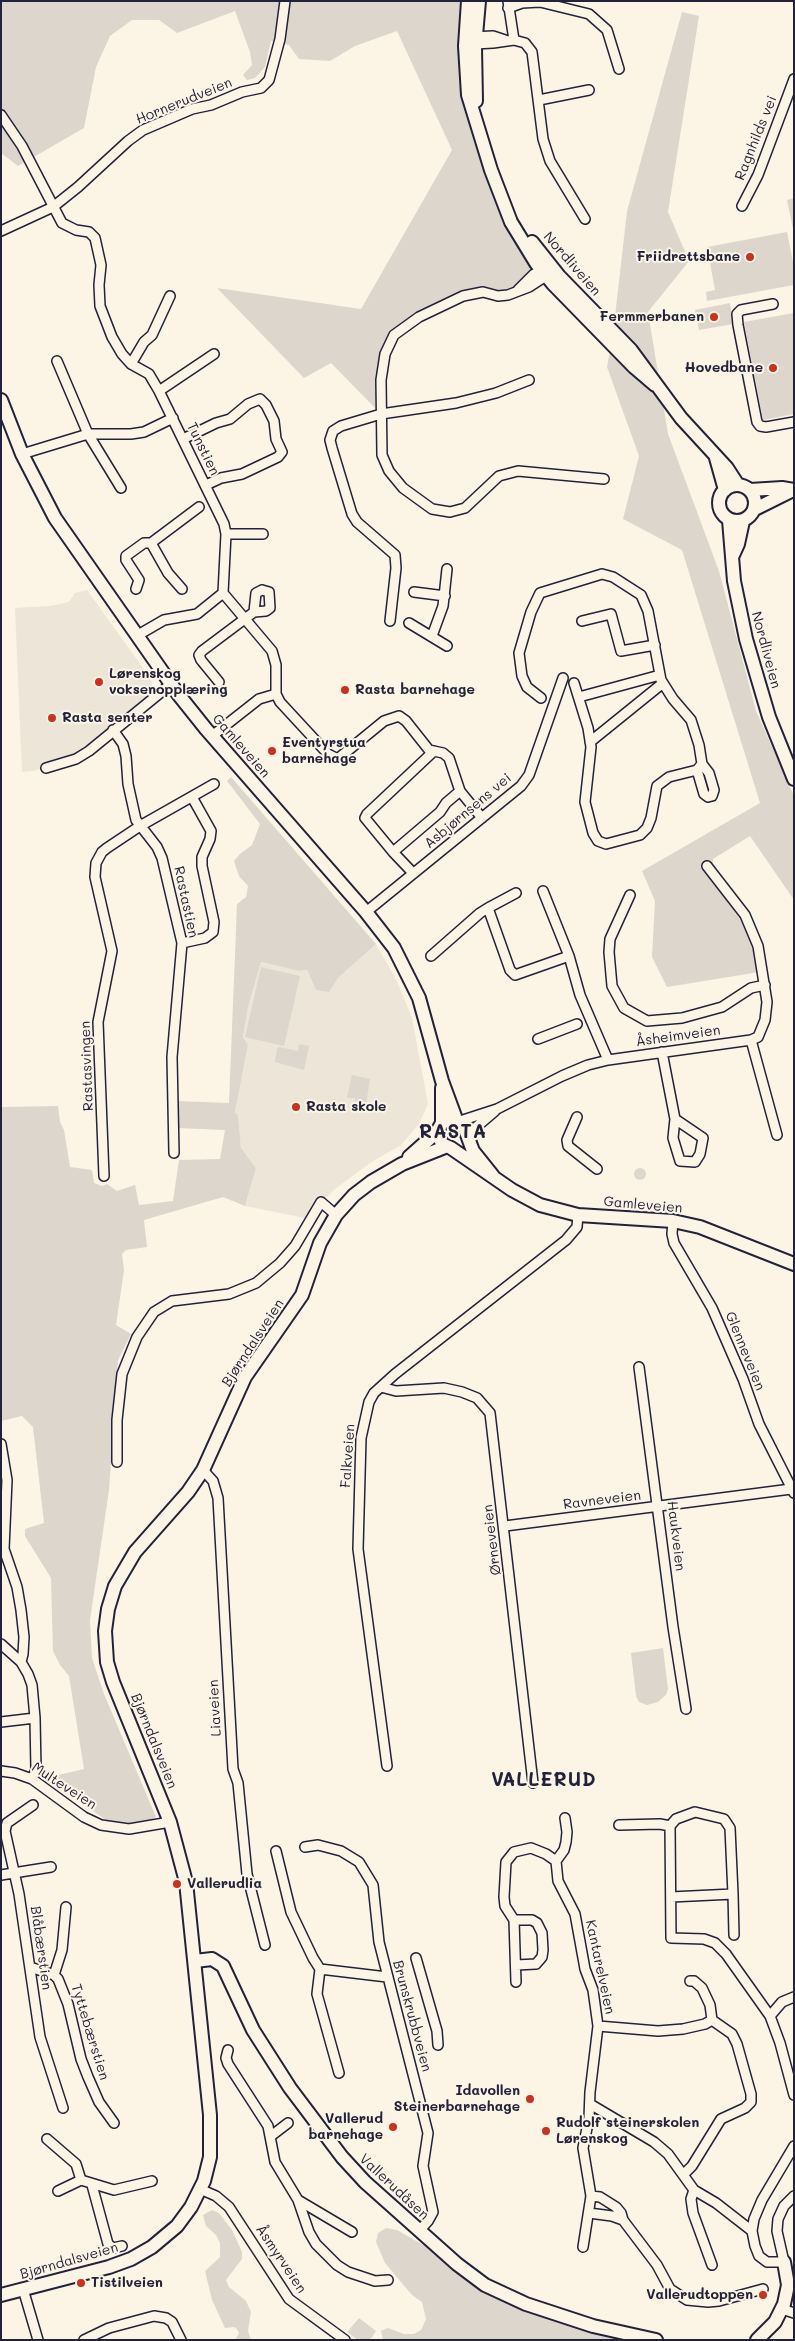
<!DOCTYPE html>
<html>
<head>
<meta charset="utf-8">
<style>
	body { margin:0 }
	#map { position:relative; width:795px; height:2341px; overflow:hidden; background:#fcf5e5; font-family:Mali,sans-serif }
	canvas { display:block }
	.frame { position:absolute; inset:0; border:2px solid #22223b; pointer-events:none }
</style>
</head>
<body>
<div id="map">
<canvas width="795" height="2341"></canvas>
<div class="frame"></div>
</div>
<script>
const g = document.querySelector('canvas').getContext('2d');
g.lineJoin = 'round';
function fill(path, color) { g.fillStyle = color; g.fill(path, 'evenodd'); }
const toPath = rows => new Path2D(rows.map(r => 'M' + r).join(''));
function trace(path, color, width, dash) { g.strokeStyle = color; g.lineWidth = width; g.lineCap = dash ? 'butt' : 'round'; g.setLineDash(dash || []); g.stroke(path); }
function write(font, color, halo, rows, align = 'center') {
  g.font = font + ' Mali,sans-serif'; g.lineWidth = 4; g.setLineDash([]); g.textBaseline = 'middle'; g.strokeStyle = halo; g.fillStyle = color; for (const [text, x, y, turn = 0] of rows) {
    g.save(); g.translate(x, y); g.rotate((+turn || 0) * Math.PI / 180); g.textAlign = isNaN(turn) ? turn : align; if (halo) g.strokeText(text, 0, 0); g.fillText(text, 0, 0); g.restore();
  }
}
const built = toPath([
	[87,590,151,679,153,691,81,753,34,771,22,772,15,608,50,606,69,602,75,593],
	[376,944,397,981,412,1018,428,1104,419,1124,401,1145,370,1163,335,1189,305,1218,245,1206,256,1168,241,1148,238,1115,235,1112,248,1045,243,1037,248,1007,261,962,299,971,307,970,316,990,338,978]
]);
const green = toPath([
	[1,1,468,1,471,89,509,214,547,271,513,293,471,293,394,335,385,354,381,414,331,363,304,378,217,288,361,309,452,150,397,31,355,46,330,61,299,59,289,45,271,41,265,67,255,78,247,80,243,75,252,65,250,52,235,11,177,33,159,20,132,20,110,36,96,67,84,128,18,166,1,153],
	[682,12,699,16,668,212,689,261,648,312,668,434,719,571,756,711,794,796,794,900,750,836,713,859,713,882,747,929,759,972,667,987,652,957,655,901,642,871,760,803,682,550,623,519,639,456,607,367,613,334,627,211],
	[794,198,794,234,787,200],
	[787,232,794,267,794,285,707,301,706,292,715,290,707,247],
	[730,303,733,324,699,330,695,310],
	[794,313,794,414,763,420,744,322],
	[231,777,376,944,338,978,329,992,316,990,307,970,299,971,261,962,248,1007,243,1037,248,1045,235,1112,238,1115,241,1148,256,1168,245,1206,223,1197,144,1220,147,1247,126,1250,122,1254,124,1270,116,1325,131,1334,118,1360,109,1490,90,1620,92,1658,104,1694,156,1817,149,1821,129,1824,109,1822,45,1778,84,1769,69,1676,60,1665,53,1651,51,1578,25,1536,25,1529,44,1523,33,1427,22,1416,1,1421,1,1107,58,1106,60,1122,64,1130,70,1167,92,1170,94,1183,102,1186,107,1184,117,1191,135,1185,139,1205,173,1201,179,1160,220,1159,225,1130,177,1128,176,1101,229,1103,237,904,246,897,248,886,239,876,234,861,240,854,252,845,260,824,227,781],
	[261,967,300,976,284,1046,245,1037],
	[299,1044,309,1046,304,1070,275,1062,277,1049,279,1047,298,1051],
	[352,1075,370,1079,366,1104,356,1103,355,1098,347,1098],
	'634 1174a6 6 0 1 1 12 0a6 6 0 1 1-12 0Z',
	[663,1648,668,1689,666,1695,658,1702,647,1705,639,1702,636,1696,631,1653],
	[212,2210,219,2213,232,2230,242,2252,242,2259,226,2280,229,2287,246,2301,251,2312,248,2331,251,2340,235,2340,239,2333,237,2329,234,2327,225,2328,212,2300,205,2271,220,2257,220,2243,216,2235,206,2226,203,2215],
	[386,2228,397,2230,425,2246,467,2281,494,2296,593,2333,623,2340,383,2340,381,2331,388,2328,404,2334,414,2334,421,2330,426,2319,422,2302,412,2295,385,2263,376,2242,378,2233],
	[359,2318,376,2331,370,2340,358,2340,347,2332]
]);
const street = toPath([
	[508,1,514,40],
	[508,8,522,3,540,2,589,14,607,30,619,69],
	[472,37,493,36,505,40],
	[472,42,475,44,493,43,514,40,525,43,532,52,543,139,550,161,585,219],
	[539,100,589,90],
	[1,115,22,146,62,223,76,230,89,232,95,238,101,265,99,285,100,306,112,337,122,354,131,364,149,374,159,391,224,524,226,534,223,593,197,614,164,620,138,635],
	[742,206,758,175,794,79],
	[1,231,53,207,78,187,128,141,143,130,192,109,211,105,242,92,261,88,269,80,280,39,285,1],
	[548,272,546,276,529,287,508,295,498,296,483,292,463,296,419,317,394,335,385,354,381,380,382,455,389,471,403,488,432,509,450,512,465,508,499,476,518,471,604,479],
	[518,290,534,274,547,268],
	[773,304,741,310,737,314,738,325,757,422,760,426,766,427,794,422],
	[57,361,88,434,121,488],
	[131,364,144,342,152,335,170,296],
	[159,391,214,354],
	[183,439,216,423,230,419,248,404,260,399,266,405,274,421,276,439,282,452,278,457,242,474,221,478,206,485],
	[22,454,88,434,131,434,144,432,173,418],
	[226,534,263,534],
	[151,543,168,573,182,589],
	[136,589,139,580,126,560,126,556,144,543,151,543,199,507],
	[262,590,269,592,270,608,266,611,254,612,256,593,262,590],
	[414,592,445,596],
	[223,593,272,651,276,665,276,694],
	[390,621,396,568,395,555,357,522,352,514,332,448,330,440,333,431,341,426,381,414,456,403,496,393,529,380],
	[582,621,611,614,621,651,655,645],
	[409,623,447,646],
	[432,636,443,606,447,569],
	[219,682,201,660,199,655,202,651,254,612],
	[579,697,660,675],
	[541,698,527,687,522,676,519,653,531,612,540,593,602,574,613,577,641,595,648,611,661,680,673,699,691,720,699,745,702,764,697,770,669,777,657,786,651,818,647,828,640,835,606,844,598,841,593,833,585,802,591,747,588,728,574,683],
	[113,730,123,744,126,756,128,784,136,820,157,847,162,858,182,943,172,1057,174,1153],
	[212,736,259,699,276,694,280,702,328,754,336,758,340,757,384,721,399,716,406,721,429,750,443,753,449,758,460,791,482,818],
	[590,742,663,683],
	[46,768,76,759,89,751,171,684],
	[697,770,704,794,708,797,712,796,714,790,709,773,702,764],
	[393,852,440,812,446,803,460,791],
	[413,873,393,852,365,818,367,814,434,751],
	[543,891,569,956,580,995,608,1060],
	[630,895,610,939,609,952,612,986,624,1008,647,1021,682,1018,722,1007,751,988,765,985],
	[488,908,516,893],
	[366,912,521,786,529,775,563,678],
	[182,943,205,938,213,932,214,922,202,866,202,857,210,839,211,831,192,797],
	[431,956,480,913,488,908,510,970,515,975,569,956],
	[538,1039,577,1024],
	[751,1040,777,1135],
	[662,1052,675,1119],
	[577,1117,567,1140,568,1146,597,1169],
	[675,1119,703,1138,700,1154,695,1162,680,1161,673,1138,675,1119],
	[460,1121,497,1109,562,1076,588,1065,608,1060,751,1040,758,1037,765,1020,767,1002,758,946,745,915,707,866],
	[467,1135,495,1111],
	[104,1176,98,1022,112,951,95,877,96,863,102,852,107,848,140,826,214,784],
	[673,1221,672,1234,674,1243,712,1308,743,1379,759,1424,794,1493],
	[639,1367,673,1627,686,1709],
	[381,1387,396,1391,444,1388,462,1392,477,1398,490,1413,533,1783],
	[1,1444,7,1480,4,1549,17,1587,21,1610,24,1637,23,1654,21,1662],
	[117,1462,117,1420,122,1374,137,1337,154,1312,172,1301,229,1294,256,1283,280,1263,295,1246,321,1202,336,1215],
	[203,1470,213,1481,218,1498,233,1769,238,1783,247,1874,265,1945],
	[505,1526,791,1489],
	[1,1644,21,1662,28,1674,32,1685,35,1718,36,1770,32,1779],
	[1,1722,35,1718],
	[387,1766,358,1549,361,1438,369,1402,374,1393,395,1374,566,1240,577,1227,578,1215],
	[1,1771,15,1773,32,1779,84,1817,101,1825,129,1829,170,1822],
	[33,1805,7,1823,5,1831,19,1894,40,2037,63,2108],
	[565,1818,567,1832,566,1842,564,1850,556,1861,558,1881,575,1914,585,1969,593,1990,598,2026,590,2092,589,2118,583,2148,591,2196,583,2247],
	[619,1825,660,1824,670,1826],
	[305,1847,318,1845,341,1851,359,1862,373,1885,379,1942,428,2133,423,2166,433,2212,428,2221,419,2231],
	[276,1851,291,1912,313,1958,320,1969,387,1977],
	[1,1875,51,1867],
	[733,1894,734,1935],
	[671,1897,733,1894,730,1828,724,1819,695,1812,676,1819,670,1826,671,1938,704,1939,715,1943,726,1954,770,2016,780,2043,794,2095],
	[514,1920,532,1920,537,1923,542,1933,543,1950,542,1957,536,1964,516,1965],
	[416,1958,437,2031,438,2045],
	[30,1967,54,1975,58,1979,68,2004,81,2059,88,2077,99,2102,114,2123],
	[320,1969,317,1994,339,2073],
	[54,1975,62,1950,66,1907],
	[516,1982,514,1920,505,1906,504,1897,506,1862,514,1852,531,1848,546,1854,556,1861],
	[770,2016,782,2002,794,1997],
	[598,2026,658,2031,683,2029,705,2024,712,2020,710,2005,702,1988,694,1981,690,1981],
	[228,2050,226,2058,228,2064,268,2126,275,2162,298,2200,309,2232,316,2244,337,2265,348,2272,375,2281,388,2280],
	[590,2104,654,2142,668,2154,694,2190,716,2203,752,2231],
	[271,2136,288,2123],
	[47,2139,76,2164,81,2180],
	[794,2146,762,2200,754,2219,752,2231,755,2246,759,2256,767,2262,784,2262,777,2231,778,2219,784,2206,794,2196],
	[683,2175,692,2166,721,2119,745,2108,751,2102,751,2094,737,2044,732,2034,712,2020],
	[92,2185,108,2244,113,2248,122,2246],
	[200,2189,216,2196,229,2207,289,2299,345,2340],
	[694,2190,691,2199,693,2213,712,2265],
	[58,2191,81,2180,114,2190,152,2181],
	[591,2196,600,2197,616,2207,621,2213,623,2220],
	[298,2200,352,2232],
	[589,2213,612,2216,623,2220,657,2265,670,2289,687,2300,708,2302,719,2301,763,2289],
	[23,2289,38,2340],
	[782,2309,794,2313],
	[84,2340,109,2328,154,2316,166,2318,172,2322,181,2340]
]);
const secondary = toPath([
	[468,1,465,46,468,95,491,170,511,222,536,263,553,284,634,367,655,385],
	[476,101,475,47,479,1],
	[532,242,559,276,631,350,681,418,727,468,738,485],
	[1,400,22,454,55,518,178,694,206,729,366,912,394,948,419,998,442,1081,456,1119],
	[716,458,725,490],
	'719 503a18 18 0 1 1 36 0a18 18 0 1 1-36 0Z',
	[750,490,782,488,794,490],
	[755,509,793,490],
	[729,520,734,581,746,639,769,717,794,779],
	[733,555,738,544,743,521],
	[442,1123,442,1088],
	[409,1157,437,1132],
	[493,1176,473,1151,463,1124,452,1118,442,1123,437,1132,442,1144,451,1148,512,1190,540,1205,578,1215,673,1221,700,1227,794,1264],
	[195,1961,212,1959,223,1966,253,2030,290,2088,342,2157,365,2182,457,2264,485,2285,526,2304,593,2326,656,2340],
	[1,2295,109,2267,131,2259,152,2247,177,2226,191,2207,204,2181,210,2157,210,2115,186,1882,170,1822,113,1682,107,1662,105,1631,108,1609,115,1586,135,1552,188,1492,203,1470,245,1377,302,1295,320,1243,336,1215,354,1195,371,1182,402,1164,445,1147],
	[757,2340,775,2322,784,2304,788,2285,784,2262]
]);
const markers = [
	[750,257,5,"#c8321e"],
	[714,317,5,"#c8321e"],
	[773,368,5,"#c8321e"],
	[99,682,5,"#c8321e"],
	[345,690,5,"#c8321e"],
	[52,718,5,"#c8321e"],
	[272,751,5,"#c8321e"],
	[296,1107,5,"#c8321e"],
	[177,1884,5,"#c8321e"],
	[530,2099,5,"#c8321e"],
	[393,2127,5,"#c8321e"],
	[546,2131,5,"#c8321e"],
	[81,2283,5,"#c8321e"],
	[763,2295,5,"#c8321e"]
];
const streetNames = [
	["Hornerudveien",184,101,-22],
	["Ragnhilds vei",756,138,-68],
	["Nordliveien",572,264,49],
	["Tunstien",203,449,64],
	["Nordliveien",766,650,75],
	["Gamleveien",241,746,49],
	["Asbjørnsens vei",468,811,-40],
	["Rastastien",186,902,78],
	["Åsheimveien",678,1036,-8],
	["Rastasvingen",87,1066,-92],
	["Gamleveien",643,1205,5],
	["Bjørndalsveien",253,1343,-57],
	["Glenneveien",745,1351,68],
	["Falkveien",348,1456,-86],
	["Ravneveien",602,1500,-7],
	["Haukveien",676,1536,83],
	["Ørneveien",492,1540,-97],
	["Liaveien",215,1708,-93],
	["Bjørndalsveien",154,1741,68],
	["Multeveien",64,1786,33],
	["Blåbærstien",41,1948,82],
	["Kantarelveien",600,1967,78],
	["Brunskrubbveien",412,2016,75],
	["Tyttebærstien",90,2032,73],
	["Vallerudåsen",394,2187,43],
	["Åsmyrveien",281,2259,56],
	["Bjørndalsveien",69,2261,-16]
];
const poiNames = [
	["Friidrettsbane",740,257,"right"],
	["Fermmerbanen",704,317,"right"],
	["Hovedbane",763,368,"right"],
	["Lørenskog",109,674],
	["voksenopplæring",109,690],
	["Rasta barnehage",355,690],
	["Rasta senter",62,718],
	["Eventyrstua",282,743],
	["barnehage",282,759],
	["Rasta skole",306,1107],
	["Vallerudlia",187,1884],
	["Idavollen",520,2091,"right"],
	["Steinerbarnehage",520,2107,"right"],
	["Vallerud",383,2119,"right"],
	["barnehage",383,2135,"right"],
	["Rudolf steinerskolen",556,2123],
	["Lørenskog",556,2139],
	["Tistilveien",91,2283],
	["Vallerudtoppen",753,2295,"right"]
];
const districtNames = [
	["RASTA",453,1132],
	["VALLERUD",544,1780]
];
fill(built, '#ece5d8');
fill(green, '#dcd6cc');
trace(street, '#22223b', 12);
trace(secondary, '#22223b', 16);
trace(street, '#fcf5e5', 9);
trace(secondary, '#fcf5e5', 12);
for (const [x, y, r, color] of markers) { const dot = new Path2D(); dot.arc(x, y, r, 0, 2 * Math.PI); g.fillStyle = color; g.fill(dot); trace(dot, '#fcf5e5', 2); }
write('14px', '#22223b', '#fcf5e5', streetNames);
write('bold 14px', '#22223b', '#fcf5e5', poiNames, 'left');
g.letterSpacing = '1px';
write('bold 19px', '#22223b', '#fcf5e5', districtNames);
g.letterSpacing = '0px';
</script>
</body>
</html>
